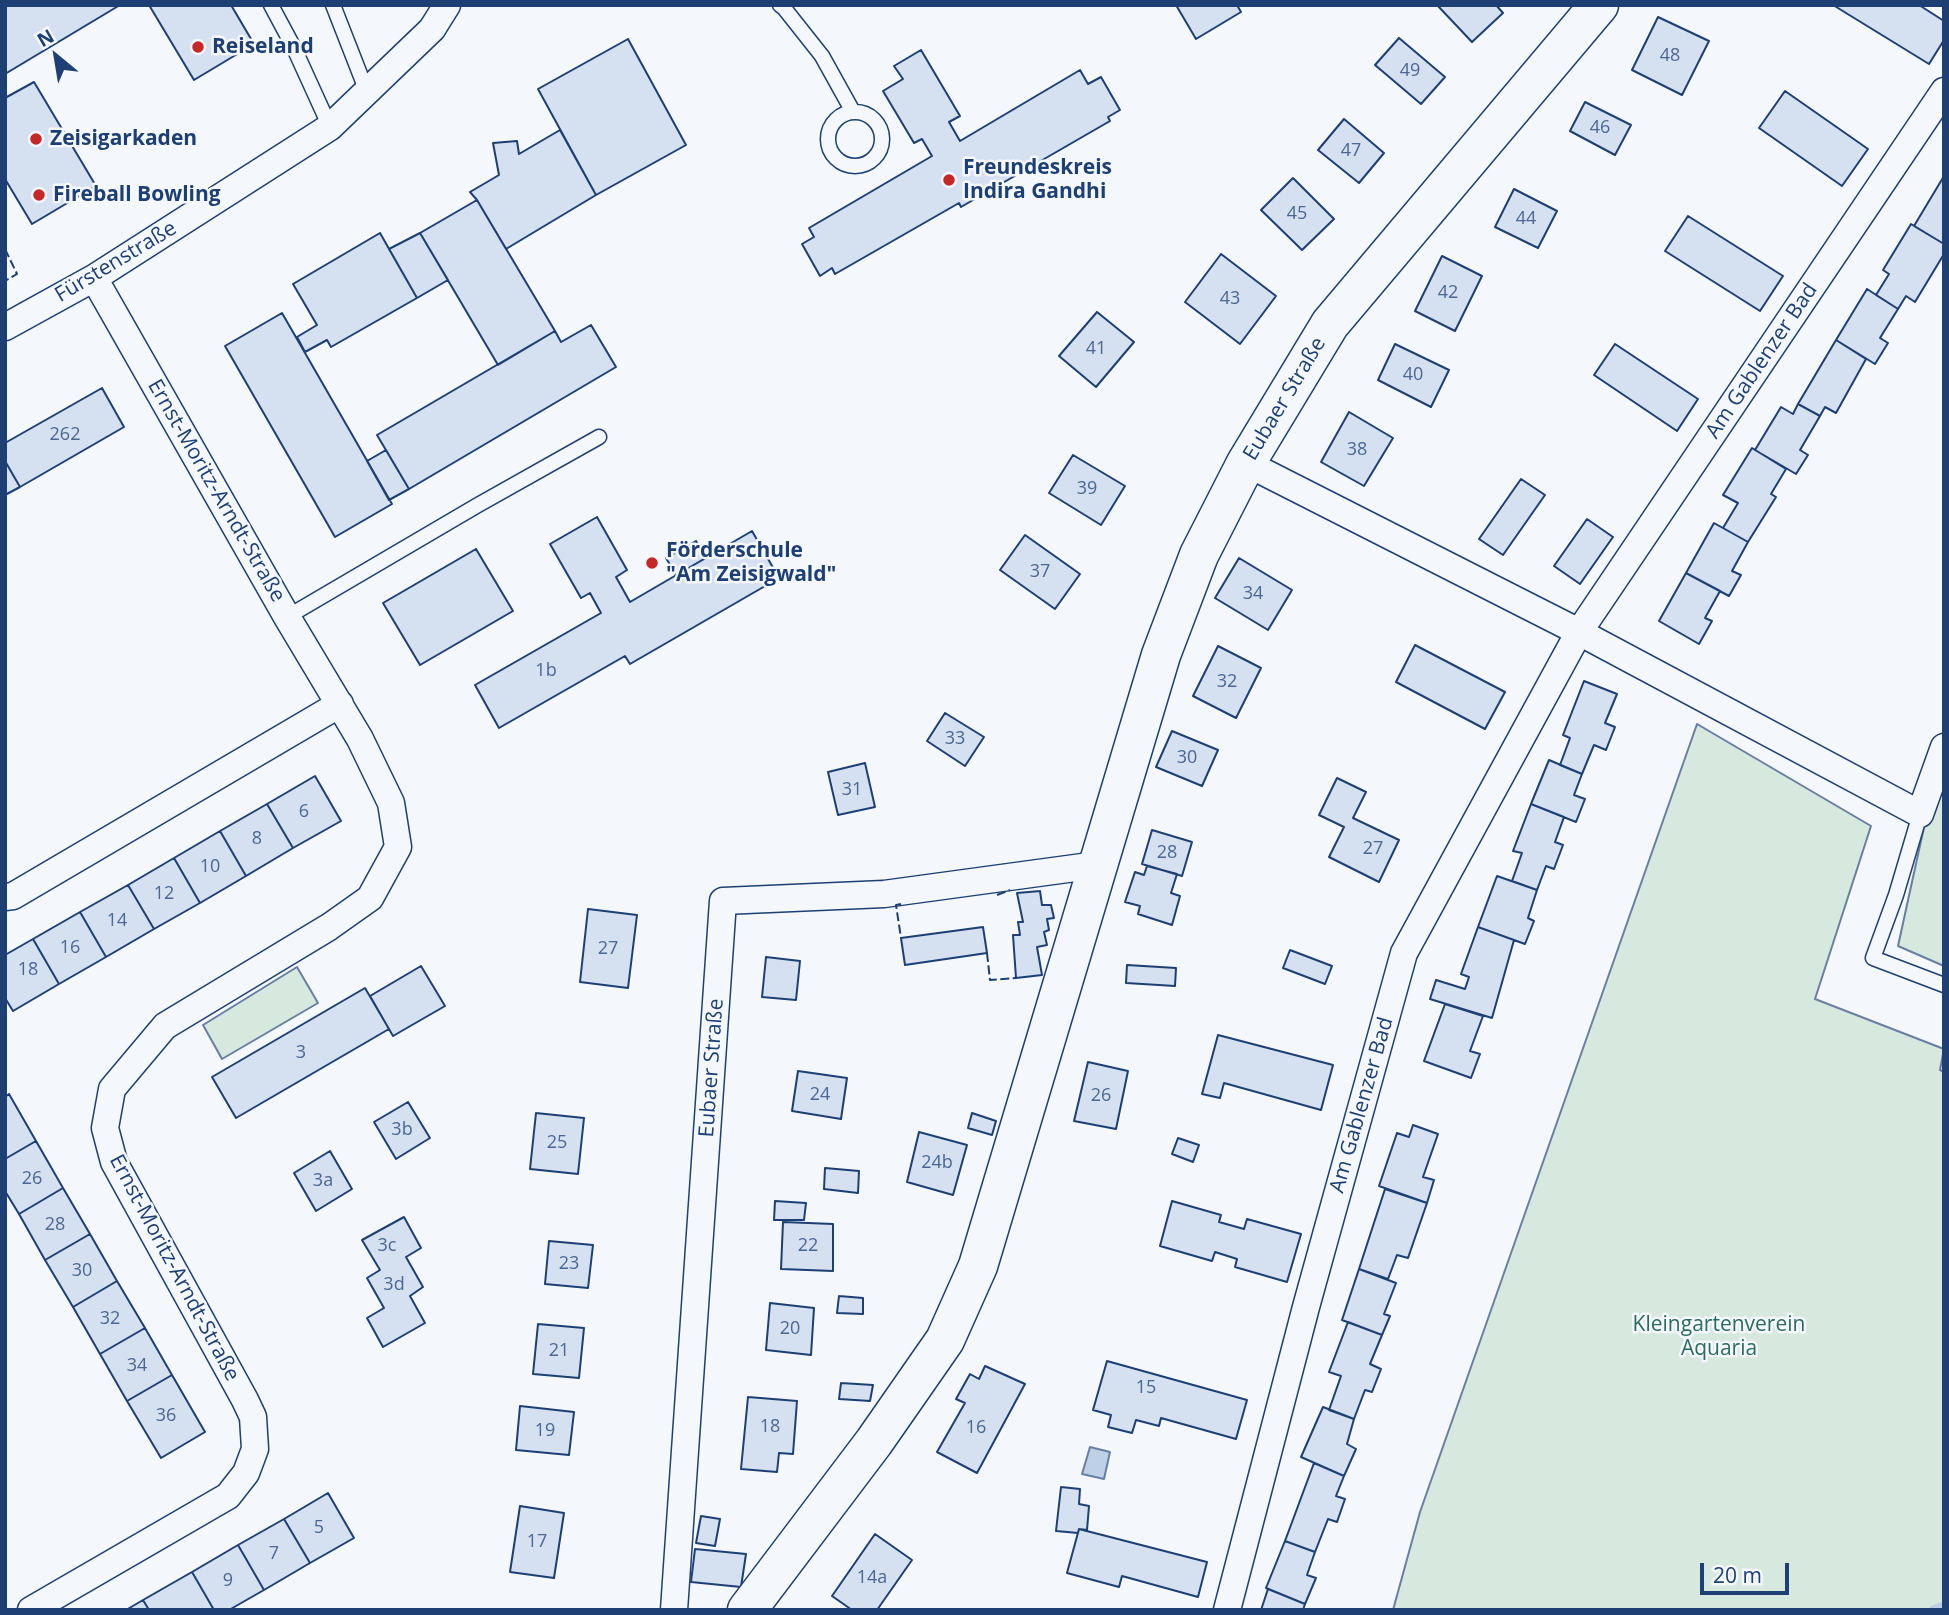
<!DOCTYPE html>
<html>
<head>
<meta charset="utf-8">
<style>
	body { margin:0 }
	#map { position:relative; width:1949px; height:1615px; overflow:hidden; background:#f4f7fb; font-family:"Open Sans",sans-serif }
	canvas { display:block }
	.frame { position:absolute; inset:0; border:7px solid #1d3f73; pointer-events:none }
	.north { position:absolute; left:21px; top:21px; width:70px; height:70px; -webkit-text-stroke:5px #f4f7fb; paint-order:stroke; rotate:330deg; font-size:19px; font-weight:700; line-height:28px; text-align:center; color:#1d3f73 }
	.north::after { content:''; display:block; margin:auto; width:24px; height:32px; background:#1d3f73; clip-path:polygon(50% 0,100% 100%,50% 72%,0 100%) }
	.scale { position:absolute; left:1700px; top:1563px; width:89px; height:32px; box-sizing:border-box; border:4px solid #1d3f73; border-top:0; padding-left:9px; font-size:21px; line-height:24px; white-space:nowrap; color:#1d3f73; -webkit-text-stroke:5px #f4f7fb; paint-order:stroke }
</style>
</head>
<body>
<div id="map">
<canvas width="1949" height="1615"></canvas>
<div class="frame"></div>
<div class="north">N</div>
<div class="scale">20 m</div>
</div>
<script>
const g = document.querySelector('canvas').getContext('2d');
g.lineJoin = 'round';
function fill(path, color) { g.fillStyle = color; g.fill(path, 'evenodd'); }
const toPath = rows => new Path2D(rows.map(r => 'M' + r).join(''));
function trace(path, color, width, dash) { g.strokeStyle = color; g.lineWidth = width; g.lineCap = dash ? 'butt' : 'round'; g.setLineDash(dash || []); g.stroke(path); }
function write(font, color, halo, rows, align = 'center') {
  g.font = font + ' "Open Sans",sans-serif'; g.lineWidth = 5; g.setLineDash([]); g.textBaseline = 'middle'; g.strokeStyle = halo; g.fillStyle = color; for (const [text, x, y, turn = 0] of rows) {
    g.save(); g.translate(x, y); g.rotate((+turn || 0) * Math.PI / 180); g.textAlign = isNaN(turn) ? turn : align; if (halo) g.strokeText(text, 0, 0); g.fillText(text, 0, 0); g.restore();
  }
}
const green = toPath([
	[1697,724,1871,826,1815,999,1944,1049,1940,1070,1944,1072,1944,1610,1393,1610,1420,1512,1697,724],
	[1944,773,1944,966,1898,946,1926,818,1944,773],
	[297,967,318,1003,222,1059,203,1025,297,967]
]);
const water = toPath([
	[1090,1447,1110,1452,1104,1479,1082,1474,1090,1447]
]);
const stream = toPath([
	[1933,1610,1944,1606]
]);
const building = toPath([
	[5,5,120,5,5,74,5,5],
	[149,5,231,5,254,44,194,80,149,5],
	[1176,5,1237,5,1241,12,1196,39,1176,5],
	[1437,5,1496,5,1503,13,1472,42,1437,5],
	[1833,5,1919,5,1944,21,1944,40,1929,64,1833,5],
	[1658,17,1709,41,1682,95,1632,70,1658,17],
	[1399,38,1445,77,1421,104,1375,65,1399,38],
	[628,39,686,145,596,195,538,89,628,39],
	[921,50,960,116,949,122,960,141,1080,70,1088,84,1101,77,1120,110,1108,117,1110,121,961,207,959,203,835,274,832,268,820,276,802,244,814,237,809,228,932,156,922,139,914,143,883,91,903,79,894,66,921,50],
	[34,82,96,186,32,224,5,179,5,98,34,82],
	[1785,91,1868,149,1842,186,1759,128,1785,91],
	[1585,102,1631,125,1615,155,1570,131,1585,102],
	[1344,119,1384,153,1359,183,1318,150,1344,119],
	[560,130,596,195,506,249,477,200,470,192,499,175,493,143,517,141,519,154,560,130],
	[1944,176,1944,244,1914,226,1944,176],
	[1293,178,1334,219,1302,250,1261,210,1293,178],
	[1514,189,1557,211,1538,248,1495,227,1514,189],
	[477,200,555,331,498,365,420,233,477,200],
	[1688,216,1783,276,1760,311,1665,251,1688,216],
	[1911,224,1944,244,1944,254,1915,302,1906,296,1898,309,1876,295,1889,274,1883,270,1911,224],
	[380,233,417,298,331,347,327,340,305,352,297,337,317,325,293,284,380,233],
	[420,233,448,280,417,298,389,249,420,233],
	[1221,254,1276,296,1240,344,1185,302,1221,254],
	[1442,256,1482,276,1455,331,1415,311,1442,256],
	[1867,289,1898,309,1880,338,1888,343,1875,364,1836,340,1867,289],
	[1097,312,1134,342,1096,387,1059,356,1097,312],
	[282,313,392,504,335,537,225,346,282,313],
	[591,325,616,367,409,489,377,435,555,331,561,342,591,325],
	[1836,340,1866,359,1836,413,1825,407,1820,416,1798,404,1836,340],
	[1395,344,1449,370,1431,407,1378,380,1395,344],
	[1615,344,1698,399,1677,431,1594,375,1615,344],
	[102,388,124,427,20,487,5,461,5,443,102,388],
	[1798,404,1820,416,1800,450,1808,455,1796,474,1755,450,1781,407,1793,414,1798,404],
	[1349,412,1393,438,1364,486,1321,462,1349,412],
	[1752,448,1786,469,1771,494,1776,497,1748,542,1723,528,1738,503,1723,495,1752,448],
	[386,450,409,489,389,500,367,461,386,450],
	[1073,455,1125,486,1101,525,1049,493,1073,455],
	[5,461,20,487,5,495,5,461],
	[1521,479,1545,495,1503,555,1479,539,1521,479],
	[597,517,627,570,616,577,630,602,752,531,779,578,630,664,625,656,499,728,475,685,601,613,590,593,581,598,550,544,597,517],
	[1587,519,1613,537,1580,584,1554,566,1587,519],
	[1714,523,1748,542,1732,571,1741,575,1729,596,1686,573,1714,523],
	[1025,535,1080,574,1055,609,1000,570,1025,535],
	[696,541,706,558,676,575,666,558,696,541],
	[476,549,513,611,420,665,383,603,476,549],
	[1239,558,1292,590,1268,630,1215,598,1239,558],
	[1686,573,1720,591,1705,618,1712,621,1699,644,1659,621,1686,573],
	[1415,645,1505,692,1485,729,1396,682,1415,645],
	[1218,646,1261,668,1236,718,1193,696,1218,646],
	[1584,681,1617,694,1605,723,1615,727,1606,750,1594,745,1582,774,1560,765,1570,738,1563,735,1584,681],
	[945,713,984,737,965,766,927,741,945,713],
	[1172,731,1218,750,1202,786,1156,767,1172,731],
	[1549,760,1582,774,1574,795,1585,799,1576,822,1531,804,1549,760],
	[865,763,875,807,838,815,828,772,865,763],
	[315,776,341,821,293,848,267,804,315,776],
	[1337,778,1366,792,1353,818,1399,840,1379,882,1329,857,1344,827,1319,815,1337,778],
	[267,804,293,848,246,876,220,831,267,804],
	[1531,804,1564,817,1555,842,1563,845,1554,869,1546,866,1537,890,1512,881,1522,853,1513,851,1531,804],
	[1152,830,1192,842,1182,876,1142,864,1152,830],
	[220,831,246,876,200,903,174,858,220,831],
	[174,858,200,903,154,929,128,885,174,858],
	[1147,866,1177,874,1171,893,1180,896,1172,925,1138,914,1140,906,1125,902,1135,872,1144,875,1147,866],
	[1497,876,1537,890,1528,918,1534,921,1525,944,1478,927,1497,876],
	[128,885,154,929,106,957,80,912,128,885],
	[1040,891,1042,905,1051,905,1054,918,1047,919,1049,930,1044,932,1047,945,1037,947,1042,975,1016,978,1013,935,1020,935,1018,922,1023,922,1017,893,1040,891],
	[588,909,637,915,628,988,580,982,588,909],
	[80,912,106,957,59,984,33,939,80,912],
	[983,927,987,953,905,965,901,938,983,927],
	[1478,927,1514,940,1492,1018,1430,999,1436,980,1465,989,1469,977,1461,974,1478,927],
	[33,939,59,984,13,1011,5,998,5,955,33,939],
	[1290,950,1332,966,1325,984,1283,968,1290,950],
	[766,957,800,961,796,1000,762,997,766,957],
	[1127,965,1176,968,1175,986,1126,983,1127,965],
	[421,966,445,1006,393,1036,370,996,421,966],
	[365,988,389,1029,236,1118,212,1077,365,988],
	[1445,1004,1483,1016,1470,1051,1480,1054,1471,1078,1424,1061,1445,1004],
	[1218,1035,1333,1065,1321,1110,1224,1083,1220,1098,1202,1094,1218,1035],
	[1088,1062,1128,1071,1116,1129,1074,1121,1088,1062],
	[798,1071,847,1078,841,1119,792,1111,798,1071],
	[9,1094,36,1141,5,1159,5,1097,9,1094],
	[408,1102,430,1138,396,1159,374,1122,408,1102],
	[536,1113,584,1118,578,1174,530,1169,536,1113],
	[972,1113,996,1121,992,1135,968,1128,972,1113],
	[1413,1125,1438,1134,1423,1177,1434,1180,1427,1203,1379,1186,1397,1133,1409,1137,1413,1125],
	[919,1132,967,1145,953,1195,907,1182,919,1132],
	[1178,1138,1199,1145,1193,1162,1172,1154,1178,1138],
	[36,1141,63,1188,19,1214,5,1191,5,1159,36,1141],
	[330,1151,352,1189,316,1211,294,1173,330,1151],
	[825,1168,859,1171,858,1193,824,1189,825,1168],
	[63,1188,90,1234,45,1260,19,1214,63,1188],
	[1385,1189,1427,1203,1408,1258,1397,1255,1388,1279,1359,1269,1385,1189],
	[775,1201,806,1203,804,1220,774,1220,775,1201],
	[1172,1201,1221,1215,1219,1222,1244,1229,1247,1219,1301,1234,1287,1282,1235,1267,1237,1259,1215,1252,1212,1261,1160,1246,1172,1201],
	[404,1217,421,1248,406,1257,423,1287,410,1296,425,1323,383,1347,367,1318,384,1308,367,1278,380,1270,362,1240,404,1217],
	[783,1222,833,1224,833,1271,781,1269,783,1222],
	[90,1234,117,1281,73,1307,45,1260,90,1234],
	[549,1241,593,1245,588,1288,545,1284,549,1241],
	[1359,1269,1396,1283,1384,1314,1390,1316,1382,1335,1342,1320,1359,1269],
	[117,1281,145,1328,100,1354,73,1307,117,1281],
	[839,1296,863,1298,863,1314,837,1313,839,1296],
	[770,1303,814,1308,811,1355,766,1350,770,1303],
	[1348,1322,1382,1335,1370,1364,1381,1369,1372,1392,1365,1390,1354,1419,1329,1410,1341,1376,1329,1372,1348,1322],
	[538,1324,584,1328,579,1378,533,1374,538,1324],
	[145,1328,172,1375,127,1401,100,1354,145,1328],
	[1107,1361,1247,1400,1236,1439,1161,1418,1159,1426,1136,1420,1132,1433,1108,1427,1111,1415,1093,1410,1107,1361],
	[985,1366,1025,1384,977,1473,937,1452,965,1403,956,1399,970,1374,979,1379,985,1366],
	[172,1375,205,1432,161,1458,127,1401,172,1375],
	[841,1383,873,1385,870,1401,839,1399,841,1383],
	[748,1397,797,1401,793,1454,779,1453,777,1472,741,1469,748,1397],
	[520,1406,574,1412,569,1455,516,1450,520,1406],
	[1323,1407,1354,1419,1347,1444,1356,1449,1344,1476,1301,1457,1323,1407],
	[1314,1463,1344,1476,1336,1496,1345,1499,1337,1522,1328,1519,1315,1552,1285,1541,1314,1463],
	[1061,1487,1080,1489,1079,1504,1089,1506,1087,1530,1079,1529,1078,1533,1056,1531,1061,1487],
	[328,1493,354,1538,310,1563,284,1519,328,1493],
	[520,1506,564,1513,554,1578,510,1572,520,1506],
	[701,1516,720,1519,715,1546,696,1543,701,1516],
	[284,1519,310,1563,264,1590,238,1545,284,1519],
	[1079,1529,1207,1562,1198,1597,1122,1576,1119,1587,1067,1573,1079,1529],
	[875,1534,912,1560,877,1610,852,1610,832,1596,875,1534],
	[1285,1541,1315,1552,1307,1575,1316,1578,1305,1604,1266,1588,1285,1541],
	[238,1545,264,1590,229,1610,214,1610,192,1572,238,1545],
	[695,1549,746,1554,741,1587,691,1582,695,1549],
	[192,1572,214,1610,149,1610,143,1600,192,1572],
	[1268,1589,1305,1604,1303,1610,1261,1610,1268,1589],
	[143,1600,149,1610,126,1610,143,1600]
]);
const lane = toPath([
	[271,5,294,48,330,127],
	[333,5,367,92],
	[780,5,784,8,822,56,852,110],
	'828 139a27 27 0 1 1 54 0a27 27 0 1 1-54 0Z',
	[287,617,478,505,599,437],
	[1920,814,1896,895,1873,958,1944,985]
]);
const street = toPath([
	[5,327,94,278,330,127,432,29,447,5],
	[1246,463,1579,632,1920,814,1944,747],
	[5,897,13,896,340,704],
	[31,1610,228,1496,246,1473,255,1449,253,1417,245,1400,114,1162,105,1128,112,1089,165,1026,329,927,370,898,398,847,391,803,360,739,287,617,94,278],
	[674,1610,723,901,884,894,1097,865],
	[1227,1610,1306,1307,1404,953,1579,632,1944,91]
]);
const secondary = toPath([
	[747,1610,874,1442,945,1340,978,1266,1161,655,1199,555,1246,463,1330,324,1599,5]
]);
const fence = toPath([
	[5,249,17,274,5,281],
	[997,895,1010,890],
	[901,904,896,905,901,938],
	[987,953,990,980,1016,978]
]);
const markers = [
	[198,47,7,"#c62828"],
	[36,139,7,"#c62828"],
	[949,180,7,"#c62828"],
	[39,195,7,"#c62828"],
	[652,563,7,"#c62828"]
];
const numberNames = [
	["48",1670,56],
	["49",1410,71],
	["46",1600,128],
	["47",1351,151],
	["45",1297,214],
	["44",1526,219],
	["42",1448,293],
	["43",1230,299],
	["41",1096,349],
	["40",1413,375],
	["262",65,435],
	["38",1357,450],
	["39",1087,489],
	["37",1040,572],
	["34",1253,594],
	["1b",546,671],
	["32",1227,682],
	["33",955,739],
	["30",1187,758],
	["31",852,790],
	["6",304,812],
	["8",257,839],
	["27",1373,849],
	["28",1167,853],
	["10",210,867],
	["12",164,894],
	["14",117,921],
	["16",70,948],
	["27",608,949],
	["18",28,970],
	["3",301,1053],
	["24",820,1095],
	["26",1101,1096],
	["3b",402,1130],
	["25",557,1143],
	["24b",937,1163],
	["26",32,1179],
	["3a",323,1181],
	["28",55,1225],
	["3c",387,1246],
	["22",808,1246],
	["23",569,1264],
	["30",82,1271],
	["3d",394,1285],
	["32",110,1319],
	["20",790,1329],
	["21",559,1351],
	["34",137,1366],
	["15",1146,1388],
	["36",166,1416],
	["18",770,1427],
	["16",976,1428],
	["19",545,1431],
	["5",319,1528],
	["17",537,1542],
	["7",274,1554],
	["14a",872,1578],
	["9",228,1581]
];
const poiNames = [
	["Reiseland",212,47],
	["Zeisigarkaden",50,139],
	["Freundeskreis",963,168],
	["Indira Gandhi",963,192],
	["Fireball Bowling",53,195],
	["Förderschule",666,551],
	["\"Am Zeisigwald\"",666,575]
];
const streetNames = [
	["Fürstenstraße",116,262,-31],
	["Am Gablenzer Bad",1762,361,-56],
	["Eubaer Straße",1285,399,-59],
	["Ernst-Moritz-Arndt-Straße",216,491,60],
	["Eubaer Straße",712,1068,-86],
	["Am Gablenzer Bad",1362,1105,-74],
	["Ernst-Moritz-Arndt-Straße",174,1268,62]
];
const parkNames = [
	["Kleingartenverein",1719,1325],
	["Aquaria",1719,1349]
];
fill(green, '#d7e8df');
trace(green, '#687fa3', 2);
fill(water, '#bed0e5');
trace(water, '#687fa3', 2);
trace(stream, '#bed0e5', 9);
fill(building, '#d5e0f0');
trace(building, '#1d3f73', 2);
trace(lane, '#1d3f73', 17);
trace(street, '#1d3f73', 29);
trace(secondary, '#1d3f73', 41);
trace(lane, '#f4f7fb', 14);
trace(street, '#f4f7fb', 26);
trace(secondary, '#f4f7fb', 38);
trace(fence, '#1d3f73', 2, [9, 3.5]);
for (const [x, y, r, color] of markers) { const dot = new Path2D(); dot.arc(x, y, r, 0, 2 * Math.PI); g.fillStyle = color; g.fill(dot); trace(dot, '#f4f7fb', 2.5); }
write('18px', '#4b6792', null, numberNames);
write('bold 21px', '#1d3f73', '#f4f7fb', poiNames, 'left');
write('21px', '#1d3f73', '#f4f7fb', streetNames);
write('21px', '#2c6c60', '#f4f7fb', parkNames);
</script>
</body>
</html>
